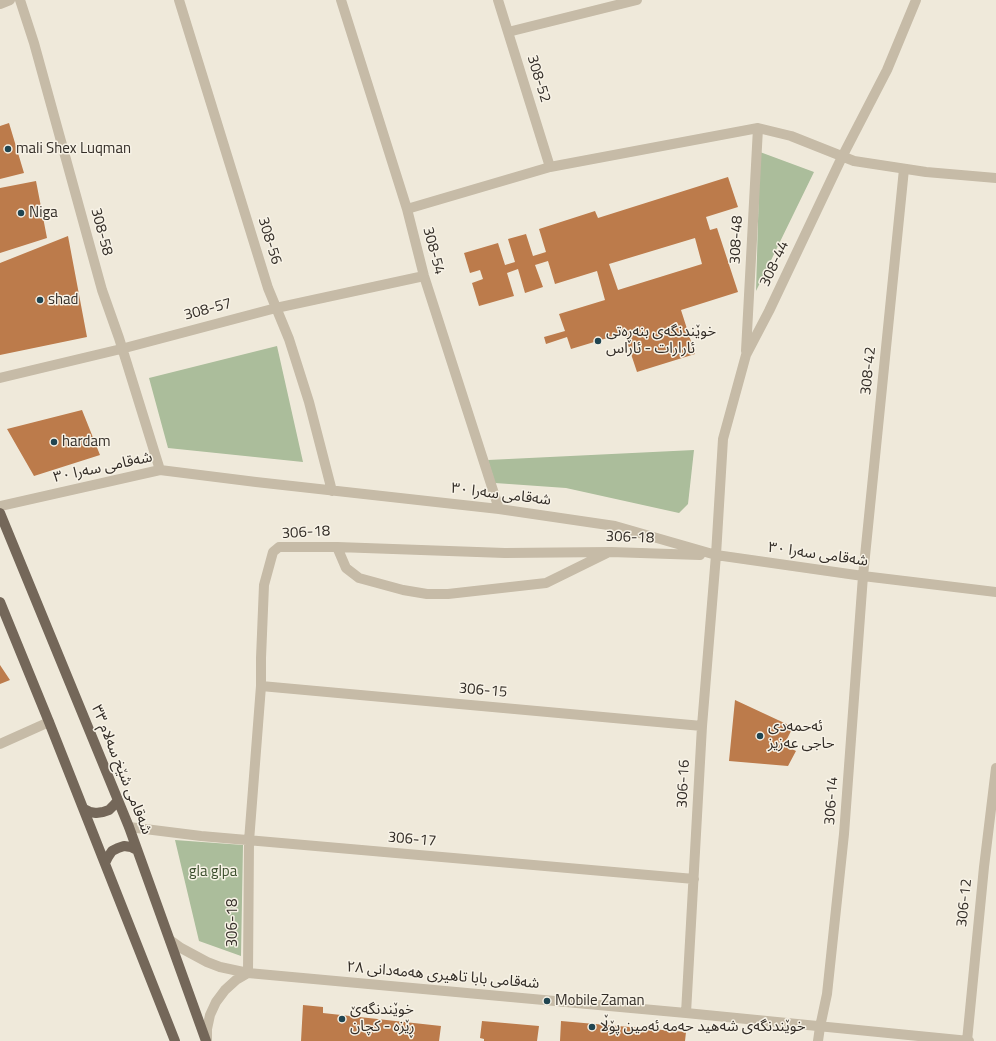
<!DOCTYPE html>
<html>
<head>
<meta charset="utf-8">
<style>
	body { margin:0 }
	canvas { display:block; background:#efe9da }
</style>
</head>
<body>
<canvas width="996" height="1041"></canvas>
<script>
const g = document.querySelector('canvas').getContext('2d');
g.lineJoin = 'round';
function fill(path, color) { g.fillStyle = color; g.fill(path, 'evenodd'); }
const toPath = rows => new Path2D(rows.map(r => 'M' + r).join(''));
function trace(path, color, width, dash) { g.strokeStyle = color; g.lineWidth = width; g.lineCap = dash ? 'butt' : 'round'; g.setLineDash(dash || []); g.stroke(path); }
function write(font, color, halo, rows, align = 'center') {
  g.font = font + ' "Titillium Web","Noto Sans Arabic",sans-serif'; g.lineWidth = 3; g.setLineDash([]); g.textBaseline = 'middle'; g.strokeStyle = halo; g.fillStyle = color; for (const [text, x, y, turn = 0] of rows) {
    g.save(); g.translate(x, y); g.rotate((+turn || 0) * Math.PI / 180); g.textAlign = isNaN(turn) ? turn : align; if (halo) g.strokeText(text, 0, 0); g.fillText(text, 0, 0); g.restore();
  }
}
const green = toPath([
	[760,152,814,172,756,291],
	[277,346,303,462,168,448,149,378],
	[694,450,688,504,679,513,566,488,495,483,488,460],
	[175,840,243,845,241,956,199,941]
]);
const building = toPath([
	[9,123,24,173,0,179,0,126],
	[728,177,738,207,706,217,710,230,717,228,738,292,681,310,695,354,637,372,624,333,571,349,567,337,546,344,544,337,565,331,559,314,605,300,597,271,555,284,548,261,535,265,543,287,525,293,518,269,507,273,514,296,479,306,472,283,483,279,480,270,470,273,464,253,498,243,505,265,515,262,508,239,526,234,533,256,546,252,539,229,595,211,598,218],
	[695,238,702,264,618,290,609,264],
	[36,181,47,238,0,253,0,188],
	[68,236,87,337,0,355,0,263],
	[82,410,100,455,34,476,7,429],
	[0,665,10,680,0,684],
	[735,700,793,727,784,745,796,751,788,766,729,761],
	[303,1005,323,1007,323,1013,441,1026,439,1041,301,1041],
	[482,1021,539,1026,537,1041,484,1041,484,1039,480,1038],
	[561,1021,686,1032,685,1041,560,1041]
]);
const minor = toPath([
	[20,0,34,43,102,290,119,338,160,470],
	[179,0,268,288,289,339,309,402,332,491],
	[341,0,407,209,424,276,499,509],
	[498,0,550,167],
	[0,4,10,0],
	[508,32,637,0],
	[407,209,550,167,758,128,791,136,854,161,926,172,996,178],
	[746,351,758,128],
	[0,378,121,349,276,308,424,276],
	[0,506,160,470,256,482,499,509,615,526,716,555,863,576,996,592],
	[337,547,346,568,359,578,403,590,427,594,448,594,546,583,607,553],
	[261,686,702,726],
	[0,744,49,722],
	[129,827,201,836,694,879],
	[170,940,181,948,207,962,220,967,248,973,686,1013,969,1041],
	[248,973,249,841,261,686,261,658,264,585,273,552,279,547,337,547,505,553,611,552,700,555],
	[686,1013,702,726,716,555,723,439,746,355,769,311,842,157,887,70,916,0],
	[207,1041,207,1029,210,1015,216,1002,225,990,236,980,248,973],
	[818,1041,820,1027,827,994,844,834,863,576,904,169],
	[967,1041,984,867,996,768]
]);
const major = toPath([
	[0,513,129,827,206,1041],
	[0,602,49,722,175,1041],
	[84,809,90,812,96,813,103,812,109,810,114,805,118,800],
	[105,863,108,857,112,851,118,848,124,846,131,847,137,850]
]);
const markers = [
	[8,149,4,"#204551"],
	[21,213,4,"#204551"],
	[40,300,4,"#204551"],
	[598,341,4,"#204551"],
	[54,442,4,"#204551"],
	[760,736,4,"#204551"],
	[547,1001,4,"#204551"],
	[342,1019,4,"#204551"],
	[592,1027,4,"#204551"]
];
const streetNames = [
	["308-52",538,79,73],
	["308-58",101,232,75],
	["308-48",737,240,-87],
	["308-56",269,241,73],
	["308-54",433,251,75],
	["308-44",775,264,-65],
	["308-57",208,310,-15],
	["308-42",869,371,-84],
	["شەقامی سەرا ٣٠",103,468,-12],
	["شەقامی سەرا ٣٠",501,495,7],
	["306-18",306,533,-3],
	["306-18",630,538,2],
	["شەقامی سەرا ٣٠",818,555,8],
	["306-15",483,691,5],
	["شەقامی شێخ سەلام ٣٣",121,770,68],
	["306-16",684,784,-87],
	["306-14",832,801,-86],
	["306-17",412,840,5],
	["306-12",965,903,-84],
	["306-18",233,923,-90],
	["شەقامی بابا تاهیری هەمەدانی ٢٨",443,976,5]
];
const poiNames = [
	["mali Shex Luqman",16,149],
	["Niga",29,213],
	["shad",48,300],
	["خوێندنگەی بنەڕەتی",606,332],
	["ئارارات - ئاراس",606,349],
	["hardam",62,442],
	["ئەحمەدی",768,727],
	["حاجی عەزیز",768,744],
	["Mobile Zaman",555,1001],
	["خوێندنگەێ",350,1010],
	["ڕێزە - کچان",350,1027],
	["خوێندنگەی شەهید حەمە ئەمین پۆڵا",600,1027]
];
const parkNames = [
	["gla glpa",213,872]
];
fill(green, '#abbd9b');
fill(building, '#bc7b4b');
trace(minor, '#c6bba7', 10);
trace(major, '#746759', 10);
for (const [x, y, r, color] of markers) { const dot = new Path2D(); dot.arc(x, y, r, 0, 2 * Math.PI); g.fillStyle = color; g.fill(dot); trace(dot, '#f7f2e6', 1.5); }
write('15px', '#332d27', '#f7f2e6', streetNames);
write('15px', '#332d27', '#f7f2e6', poiNames, 'left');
write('15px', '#3c4f2d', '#f7f2e6', parkNames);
</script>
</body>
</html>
